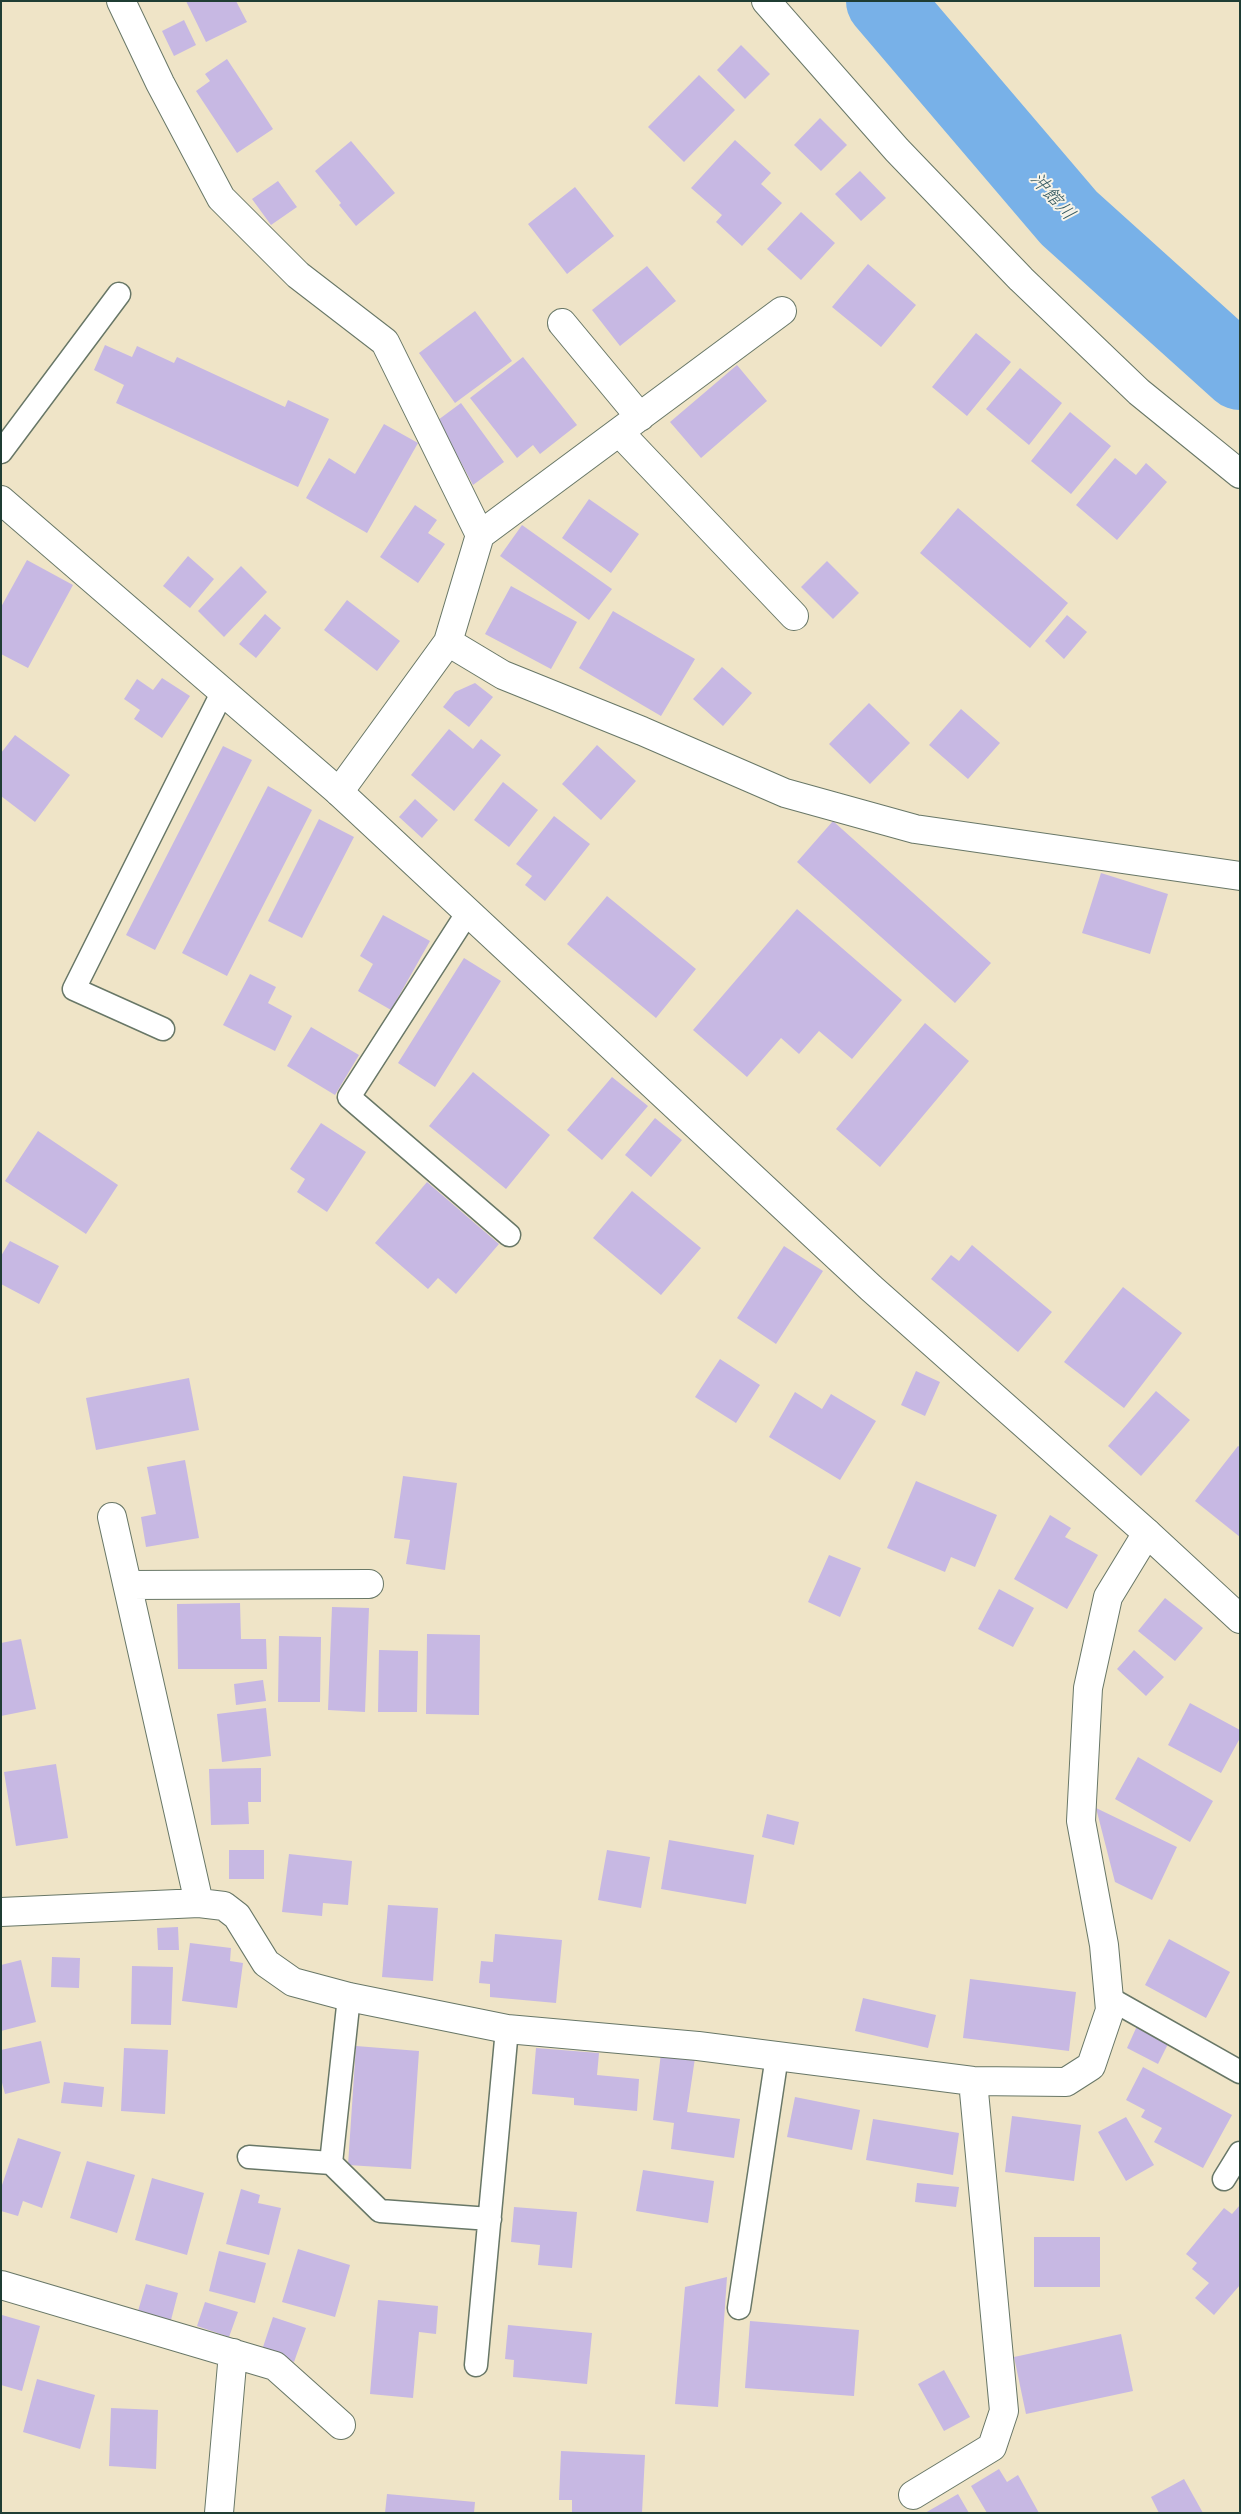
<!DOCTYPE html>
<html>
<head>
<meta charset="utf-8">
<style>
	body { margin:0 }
	#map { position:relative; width:1241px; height:2514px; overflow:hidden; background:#efe4c7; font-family:Itim,sans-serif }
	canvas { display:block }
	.frame { position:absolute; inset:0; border:2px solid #1f3d34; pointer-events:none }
</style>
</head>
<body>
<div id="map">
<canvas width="1241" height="2514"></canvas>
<div class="frame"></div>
</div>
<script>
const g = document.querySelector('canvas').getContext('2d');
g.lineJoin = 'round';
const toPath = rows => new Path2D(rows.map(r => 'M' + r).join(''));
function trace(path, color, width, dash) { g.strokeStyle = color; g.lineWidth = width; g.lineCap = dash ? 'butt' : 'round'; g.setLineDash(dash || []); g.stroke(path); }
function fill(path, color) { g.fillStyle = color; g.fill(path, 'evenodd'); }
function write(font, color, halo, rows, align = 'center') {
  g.font = font + ' Itim,"Klee One",sans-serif'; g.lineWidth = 4; g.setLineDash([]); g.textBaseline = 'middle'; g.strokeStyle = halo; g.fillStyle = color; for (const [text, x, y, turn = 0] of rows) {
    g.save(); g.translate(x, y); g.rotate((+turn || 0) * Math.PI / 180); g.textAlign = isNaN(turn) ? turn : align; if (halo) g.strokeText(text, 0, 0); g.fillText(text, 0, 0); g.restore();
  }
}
const river = toPath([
	[884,1,1069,218,1240,372]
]);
const building = toPath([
	[186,1,236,1,247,22,206,42],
	[184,20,196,45,174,56,162,31],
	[741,45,770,74,745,99,717,70],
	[227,59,273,129,237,153,196,91,210,81,205,74],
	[699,75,735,110,684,162,648,127],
	[820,118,847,145,821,171,794,145],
	[735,140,771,173,761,184,782,203,742,246,716,222,722,215,691,188],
	[351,141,395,193,356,226,339,205,341,203,315,171],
	[860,171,886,198,861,221,835,194],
	[278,181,297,207,271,225,252,199],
	[575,187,614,236,567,274,528,224],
	[801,212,835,243,801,280,767,249],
	[868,264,916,305,881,347,832,307],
	[647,266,676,301,620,346,592,310],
	[475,311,512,361,455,403,419,353],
	[976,333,1011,362,967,416,932,387],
	[105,345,132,357,137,346,174,363,177,357,285,407,288,400,329,419,298,487,116,403,124,385,94,370],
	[523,357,577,425,540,454,533,445,517,458,470,398],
	[737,365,767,401,701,458,670,422],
	[1020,368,1062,403,1029,445,986,409],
	[461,403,504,462,473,485,438,420],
	[1070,412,1111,446,1071,494,1031,461],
	[384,424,418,443,367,533,306,498,329,458,355,474],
	[1115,458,1136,475,1146,463,1167,482,1117,540,1076,505],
	[589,499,639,534,611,573,562,538],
	[415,505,437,520,428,533,445,544,418,583,380,557],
	[958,508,1068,603,1030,648,920,553],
	[522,525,612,589,589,620,500,556],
	[188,556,214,579,190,608,163,586],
	[27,560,73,585,28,668,1,654,1,607],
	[827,561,859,593,833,619,801,587],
	[241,566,267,592,224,637,198,611],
	[511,586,577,622,551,669,485,634],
	[347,600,400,641,377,671,324,630],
	[613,611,695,659,661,716,579,668],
	[265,614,281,628,256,658,239,644],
	[1067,615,1087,632,1064,659,1045,641],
	[722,667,752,693,723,726,693,699],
	[162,678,190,696,162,738,134,719,140,710,124,699,137,679,153,690],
	[475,683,493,697,469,727,443,707,455,692],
	[869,703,910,743,870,784,829,744],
	[961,709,1000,743,968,779,929,745],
	[449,729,473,749,481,739,501,755,454,811,411,775],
	[15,735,70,775,35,822,1,796,1,753],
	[597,745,636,781,601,820,562,784],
	[223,746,252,760,155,950,126,935],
	[503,782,538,810,509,847,474,820],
	[268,786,312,810,227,976,182,953],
	[415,799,438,820,422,838,399,817],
	[554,816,590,844,545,901,525,885,532,876,516,864],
	[319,819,354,837,302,938,268,921],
	[833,821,991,963,955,1003,797,862],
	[1101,873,1168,894,1150,954,1082,933],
	[607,896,696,969,656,1018,567,944],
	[797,909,902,1000,852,1059,819,1031,799,1054,781,1038,747,1077,693,1030],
	[383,915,430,941,391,1010,358,991,373,964,360,956],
	[464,958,501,981,435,1087,398,1063],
	[250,974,276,987,268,1003,292,1016,275,1051,223,1025],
	[925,1023,969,1061,880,1167,836,1129],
	[311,1027,359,1055,335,1095,287,1066],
	[473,1072,550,1135,506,1189,429,1126],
	[612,1077,648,1106,602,1160,567,1130],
	[655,1118,682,1140,651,1177,625,1155],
	[321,1123,366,1152,327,1212,297,1192,305,1179,290,1169],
	[38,1131,118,1185,86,1234,5,1181],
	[427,1182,499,1244,456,1294,438,1278,428,1289,375,1243],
	[632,1191,701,1248,661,1295,593,1238],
	[10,1241,59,1266,39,1304,1,1284,1,1256],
	[972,1245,1052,1312,1018,1352,931,1279,951,1255,959,1261],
	[784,1246,823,1271,776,1344,737,1318],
	[1123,1287,1182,1333,1124,1408,1064,1362],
	[720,1359,760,1385,736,1423,695,1397],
	[916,1371,940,1382,925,1416,901,1405],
	[189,1378,199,1430,96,1450,86,1398],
	[1156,1391,1190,1420,1141,1476,1108,1446],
	[795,1392,822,1409,831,1394,876,1421,840,1480,769,1437],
	[1238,1446,1240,1447,1240,1537,1195,1501],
	[185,1460,199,1538,146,1547,141,1517,156,1514,147,1467],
	[403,1476,457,1483,445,1570,406,1564,410,1540,394,1538],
	[916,1481,997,1515,975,1567,951,1557,945,1572,887,1548],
	[1050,1515,1071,1528,1065,1537,1098,1555,1067,1609,1014,1579],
	[829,1555,861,1568,840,1617,808,1602],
	[999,1589,1034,1608,1013,1647,978,1629],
	[1165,1598,1203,1628,1175,1661,1138,1631],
	[240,1603,241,1639,266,1639,267,1669,178,1669,177,1604],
	[332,1607,369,1608,365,1712,328,1710],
	[427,1634,480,1635,479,1715,426,1714],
	[279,1636,321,1637,320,1702,278,1702],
	[21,1639,36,1709,1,1716,1,1643],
	[379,1650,418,1651,417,1712,378,1712],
	[1134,1650,1164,1677,1146,1696,1117,1669],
	[263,1680,266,1701,236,1705,234,1684],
	[1190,1703,1240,1730,1240,1738,1221,1773,1168,1745],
	[266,1708,271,1756,222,1762,217,1714],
	[1138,1757,1213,1801,1190,1842,1115,1799],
	[56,1764,68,1838,16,1846,4,1772],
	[261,1768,261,1802,248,1802,249,1824,211,1825,209,1769],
	[1096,1808,1177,1847,1152,1900,1115,1882],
	[767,1814,799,1822,794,1845,762,1837],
	[669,1840,754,1855,746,1904,661,1889],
	[229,1850,264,1850,264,1879,229,1879],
	[607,1850,650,1857,641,1908,598,1900],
	[289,1854,352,1861,348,1905,323,1903,322,1916,282,1912],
	[388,1905,438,1908,433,1981,382,1977],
	[178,1927,179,1950,158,1950,157,1928],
	[495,1934,562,1940,556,2003,490,1997,490,1984,479,1983,481,1961,493,1962],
	[1169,1939,1230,1972,1206,2018,1145,1985],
	[190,1943,231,1948,230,1961,243,1963,237,2008,182,2001],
	[52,1957,80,1958,79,1988,51,1987],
	[21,1960,36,2022,1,2031,1,1965],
	[132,1966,173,1967,171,2025,131,2024],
	[970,1979,1076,1992,1069,2051,963,2038],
	[863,1998,936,2015,928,2048,855,2031],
	[1137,2026,1169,2042,1158,2064,1127,2048],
	[41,2041,50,2083,5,2094,1,2079,1,2050],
	[356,2046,419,2051,411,2169,348,2165],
	[124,2048,168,2050,165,2114,121,2111],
	[536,2048,599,2053,597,2075,639,2079,637,2111,574,2105,574,2098,532,2094],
	[661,2053,695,2058,687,2112,740,2119,734,2158,671,2149,674,2123,653,2120],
	[1143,2067,1232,2115,1203,2168,1154,2142,1162,2128,1141,2117,1145,2110,1126,2100],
	[64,2082,104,2087,102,2107,61,2103],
	[795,2097,860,2110,852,2150,787,2137],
	[1012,2116,1081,2125,1074,2181,1005,2172],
	[1126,2117,1154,2165,1126,2181,1098,2132],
	[873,2119,959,2133,953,2175,866,2160],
	[18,2138,61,2152,42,2208,23,2201,18,2216,1,2211,1,2188],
	[87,2161,135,2175,117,2233,70,2218],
	[643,2170,714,2181,708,2223,636,2211],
	[152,2178,204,2193,187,2255,135,2240],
	[917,2183,959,2187,956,2207,915,2202],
	[241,2189,260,2195,258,2203,281,2208,269,2255,226,2244],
	[1240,2205,1240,2285,1214,2315,1195,2298,1209,2283,1192,2269,1197,2263,1186,2254,1224,2208,1232,2214],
	[514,2207,577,2212,572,2268,538,2265,540,2245,511,2242],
	[1034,2237,1100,2237,1100,2287,1034,2287],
	[298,2249,350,2265,335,2317,282,2302],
	[219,2251,266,2263,255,2303,209,2291],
	[727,2277,718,2407,675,2404,685,2287],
	[146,2284,178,2293,171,2320,138,2311],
	[378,2300,438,2306,436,2334,419,2332,413,2398,370,2394],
	[205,2302,238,2312,229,2337,197,2326],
	[2,2315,40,2326,22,2391,1,2385],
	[273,2317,306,2328,294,2362,262,2350],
	[750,2321,859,2330,854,2396,745,2388],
	[508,2325,592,2333,587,2384,513,2377,514,2360,505,2359],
	[1121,2334,1133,2391,1026,2414,1014,2357],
	[944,2370,970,2417,944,2431,918,2384],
	[37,2379,95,2395,80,2449,23,2432],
	[111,2408,158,2410,156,2469,109,2466],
	[561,2451,645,2455,642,2513,572,2513,572,2500,559,2500],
	[999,2469,1007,2482,1018,2475,1039,2513,987,2513,971,2486],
	[1184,2479,1203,2513,1159,2513,1151,2497],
	[387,2494,475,2502,474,2513,385,2513],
	[958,2494,969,2513,925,2513]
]);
const service = toPath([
	[1,452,119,294],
	[468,912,349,1097,509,1235],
	[163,1029,74,989,223,691],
	[1109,1998,1240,2072],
	[249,2157,331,2163,349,1997],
	[331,2163,380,2211,490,2219],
	[1224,2179,1240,2153],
	[739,2308,777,2056],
	[476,2365,507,2029]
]);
const minor = toPath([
	[121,1,160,83,221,198,298,275,385,342,480,535],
	[766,1,897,150,1021,279,1139,392,1240,474],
	[562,323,640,417],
	[619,432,794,616],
	[448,642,480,535,782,311],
	[339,792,448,642,503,675,642,731,785,793,915,829,1240,876],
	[112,1517,199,1903],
	[128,1585,369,1584],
	[1,1912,199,1903,224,1906,237,1916,266,1963,293,1982,349,1997,507,2029,698,2046,973,2081,1066,2082,1091,2066,1110,2010,1104,1945,1081,1821,1088,1688,1108,1597,1147,1533],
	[1,2285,275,2366,341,2425],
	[913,2495,992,2447,1004,2411,973,2081],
	[219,2513,233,2353]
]);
const tertiary = toPath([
	[1,500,339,792,871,1288,1147,1533,1240,1619]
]);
const waterNames = [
	["沖館川",1052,197,48]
];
trace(river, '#78b1e8', 76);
fill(building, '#c7b8e3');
trace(service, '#687767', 25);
trace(minor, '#687767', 30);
trace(tertiary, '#687767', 30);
trace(service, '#fff', 22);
trace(minor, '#fff', 28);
trace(tertiary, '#fff', 28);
write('italic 19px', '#355a61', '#f7f3e8', waterNames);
</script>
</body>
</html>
